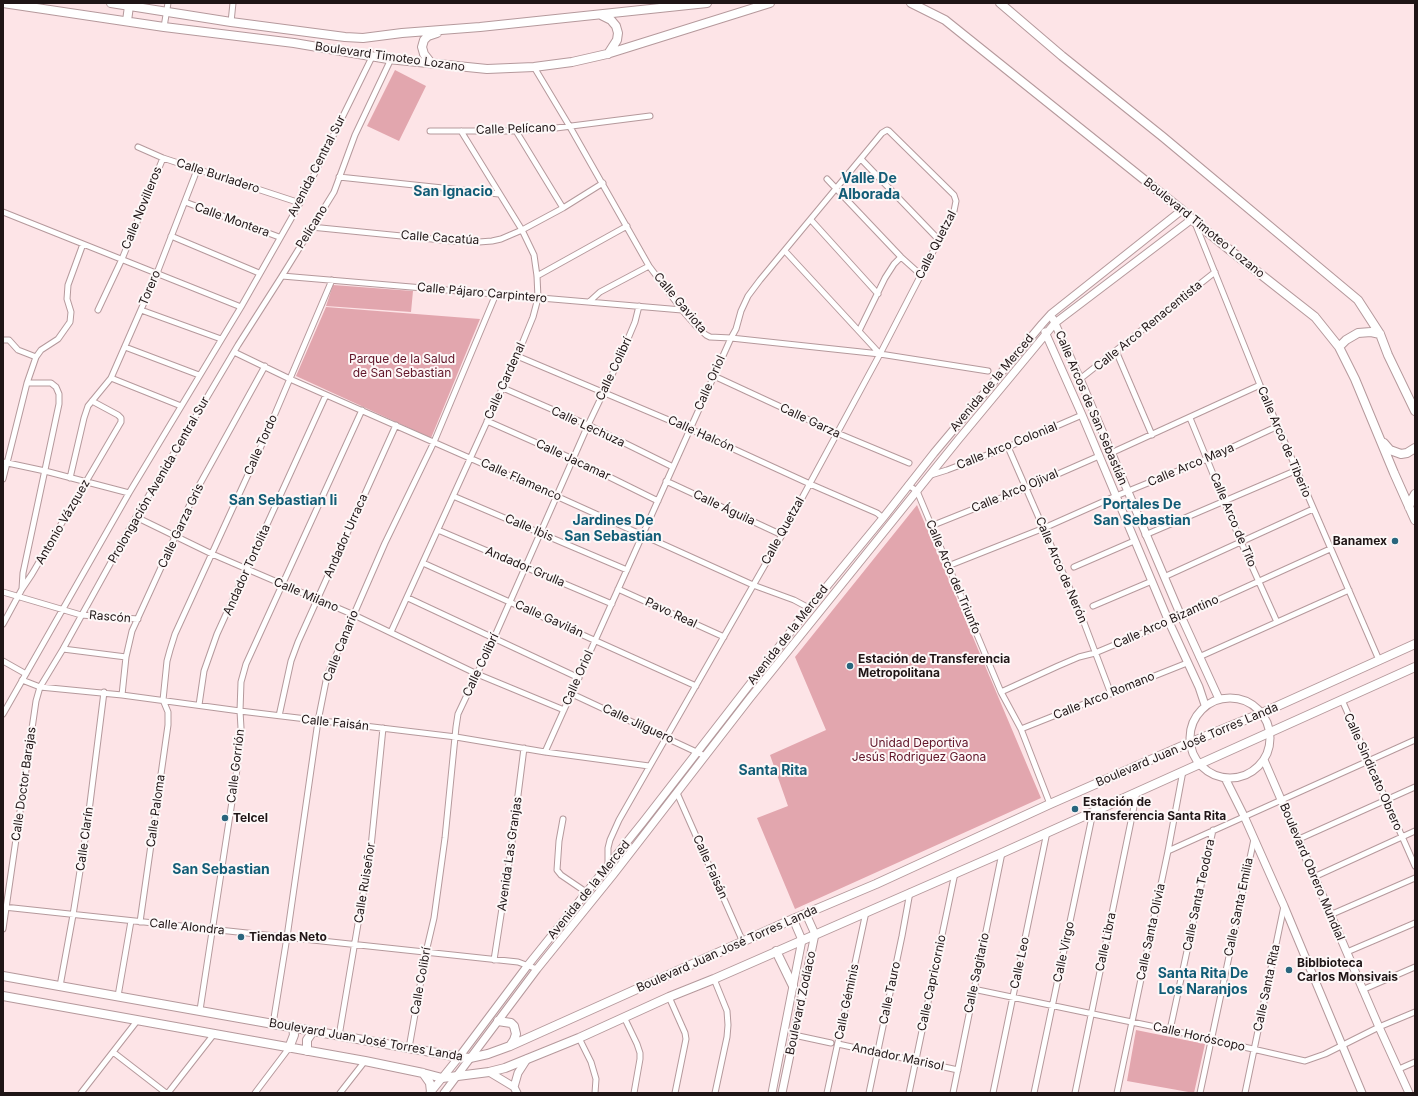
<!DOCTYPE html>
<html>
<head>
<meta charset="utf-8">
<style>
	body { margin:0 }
	#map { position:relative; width:1418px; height:1096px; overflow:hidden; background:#fde4e7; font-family:Inter,sans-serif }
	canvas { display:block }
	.frame { position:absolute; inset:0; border:4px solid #1f1516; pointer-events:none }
</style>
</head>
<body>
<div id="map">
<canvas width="1418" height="1096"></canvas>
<div class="frame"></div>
</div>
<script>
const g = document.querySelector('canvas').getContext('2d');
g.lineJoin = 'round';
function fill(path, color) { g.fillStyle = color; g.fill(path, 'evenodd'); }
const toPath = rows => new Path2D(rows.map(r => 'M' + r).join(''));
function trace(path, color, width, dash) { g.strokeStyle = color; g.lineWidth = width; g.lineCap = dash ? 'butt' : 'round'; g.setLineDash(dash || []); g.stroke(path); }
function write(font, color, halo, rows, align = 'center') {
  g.font = font + ' Inter,sans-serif'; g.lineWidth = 4; g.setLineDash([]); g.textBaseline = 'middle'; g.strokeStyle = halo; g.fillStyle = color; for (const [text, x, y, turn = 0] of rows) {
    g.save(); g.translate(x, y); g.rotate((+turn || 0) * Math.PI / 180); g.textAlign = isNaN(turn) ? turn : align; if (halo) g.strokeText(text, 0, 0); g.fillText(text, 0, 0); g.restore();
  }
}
const green = toPath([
	[395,70,426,86,399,141,367,126],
	[333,285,413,291,411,312,326,306],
	[326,307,480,319,431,438,296,376],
	[917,505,1041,798,795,909,757,818,788,806,770,755,826,730,795,657],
	[1136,1030,1205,1044,1194,1093,1127,1081]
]);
const street = toPath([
	[231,22,233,3],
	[164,27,168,3],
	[534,67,570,127,649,266,682,310,696,326,706,335,710,337,731,338,880,354,988,371],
	[430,131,516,131,548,129,650,116],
	[516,131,563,208],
	[138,147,163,158,300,203],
	[861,159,939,240],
	[339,177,499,194],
	[827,179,901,257,921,275],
	[185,202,279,237],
	[3,212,241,307],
	[811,220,878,294],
	[1195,223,1260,385,1379,660],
	[311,227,452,241,479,242,492,241,501,239,522,230,563,208,603,183],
	[171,236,259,273],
	[785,251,880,354],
	[282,276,682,310],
	[537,276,627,226],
	[589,302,600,292,649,266],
	[98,310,122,259,163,158],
	[141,310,221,339],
	[859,331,885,278,894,264,901,257],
	[3,340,9,340,18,350,36,357],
	[125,347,199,375],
	[1116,351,1152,435],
	[234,352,290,379,556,496,753,585,794,600,809,608],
	[517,356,690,429,810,484,877,513,883,518],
	[714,376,837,433,909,463],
	[111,378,181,406],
	[1080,379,1215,272],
	[503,388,588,425,673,467],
	[1190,418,1241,542,1277,622],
	[487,421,573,459,658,501],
	[1008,447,1080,612,1111,694],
	[1111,453,1260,385],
	[3,462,45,471,129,493],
	[931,475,947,470,1008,447,1082,415],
	[70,478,84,418,88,406,111,378,157,273,197,170],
	[3,479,27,383],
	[666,481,782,535],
	[908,485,917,491,1001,692,1021,729,1050,804],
	[453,496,627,570],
	[136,517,212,554,354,615,477,674,564,710],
	[931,526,1026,488,1099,456],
	[438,530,612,604],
	[1145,535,1297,470],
	[423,563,696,686],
	[948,566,1044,528,1116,496,1207,459,1278,426],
	[1074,567,1134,541],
	[1164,577,1313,509],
	[22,589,23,573,59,404,59,394,56,387,51,383,27,383,36,357,41,350,58,339,70,322,71,312,67,299,68,285,83,244],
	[618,589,724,637],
	[3,592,81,615,138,619],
	[408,598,579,678],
	[1093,606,1152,581],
	[3,624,22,589,32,574,121,422,121,418,118,415,92,401],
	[391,632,517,356,533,317,538,298,537,276,534,255,522,230,461,131],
	[63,649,126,657],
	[1199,657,1349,590],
	[3,661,26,674],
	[22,680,40,687,122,695,240,711,456,737,545,752,649,766],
	[1001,692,1058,666,1079,657,1095,653,1169,622,1330,549],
	[572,694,705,756],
	[122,695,126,657,132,631,196,491,265,366],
	[1342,700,1415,866],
	[199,705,204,671,217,634,326,395],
	[3,714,129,493,241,307,300,203,372,57],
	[279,716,291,661,298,642,396,425],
	[1021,729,1187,663],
	[545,752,731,338,736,329,741,311,748,296,760,280,882,133,887,130,889,131,954,195,956,201,954,211,880,354,782,535,619,820,610,840,608,848,608,865],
	[677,793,743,942],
	[563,819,559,841,557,870,561,875,586,892],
	[1299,839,1415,787],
	[1168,851,1415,740],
	[1314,877,1415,831],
	[4,907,518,962,537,969],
	[1330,915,1415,878],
	[140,922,168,725,168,712,163,700,167,661,170,650,175,634,263,442,332,280],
	[3,929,36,701,40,687,63,649,136,517,238,345,282,276,334,192,355,135,391,59],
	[1347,952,1415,923],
	[494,960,511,850,524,748],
	[714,979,727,1011,728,1025,727,1037,715,1093],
	[60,986,73,915,87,827,104,692],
	[973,989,1170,1030,1305,1061,1325,1054,1379,1027,1415,1012],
	[1362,990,1415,967],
	[118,996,131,921],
	[669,997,685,1033,686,1039,675,1093],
	[200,1010,237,769,241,728,240,711,241,682,246,664,362,410],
	[624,1017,637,1044,640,1053,640,1059,634,1093],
	[273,1024,287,937,318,721,327,676,385,543,434,442,496,294],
	[1170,1030,1213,830],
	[794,1035,831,1043],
	[339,1036,371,847,383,728],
	[579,1038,591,1062,596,1079,595,1093],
	[838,1044,958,1070],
	[409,1048,426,952,434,918,445,838,456,727,458,714,494,638,588,425,619,360,635,322,639,306],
	[113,1052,166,1093],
	[1399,1069,1415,1062],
	[81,1093,137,1021],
	[168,1093,214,1034],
	[255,1093,289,1048],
	[340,1093,365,1061],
	[827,1093,866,912],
	[869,1093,902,936,910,892],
	[909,1093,955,873],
	[953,1093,1002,853],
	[993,1093,1047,832],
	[1034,1093,1093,812],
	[1075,1093,1137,792],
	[1117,1093,1168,851,1183,771],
	[1200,1093,1254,839],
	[1245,1093,1284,906]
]);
const secondary = toPath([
	[1053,319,1080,379,1181,616,1219,699],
	[1045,332,1082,415,1169,622,1199,687,1205,705],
	'1190 738a40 40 0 1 1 80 0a40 40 0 1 1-80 0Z',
	[1264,760,1379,1027,1409,1093],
	[1225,778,1244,816,1284,906,1362,1093],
	[489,1072,514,1087,517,1093],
	[514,1087,518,1073,527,1059],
	[430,1093,459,1057,528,965,643,822,809,608,883,518,934,453,1042,324,1051,314,1182,210],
	[444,1093,537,969,613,875,750,698,958,440,1055,323,1192,219],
	[772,1093,802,940,793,919],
	[782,1093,815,934,806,914]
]);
const primary = toPath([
	[3,3,164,27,294,43,388,59,487,69,534,67,572,62,607,54,770,3],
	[111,3,231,22,345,37,363,38,402,33,480,27,707,3],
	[911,3,945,20,1182,210,1195,222,1231,251,1315,317,1339,347,1355,379,1394,473,1415,520],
	[1000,3,1062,56,1163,137,1358,300,1380,334,1388,355,1415,411],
	[601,15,611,20,616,26,618,33,617,40,608,54],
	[127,21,129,6],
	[431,63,424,54,422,47,424,40,428,36,437,33],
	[1339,347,1346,340,1358,333,1371,332,1380,334],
	[1384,443,1390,450,1401,454,1407,453,1415,448],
	[1409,507,1411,501,1415,494],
	[776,951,793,986],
	[3,976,459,1057,470,1058,488,1054,510,1046,793,919,876,884,1050,804,1189,743,1262,713,1415,644],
	[3,996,365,1061,423,1073,442,1078,489,1072,505,1068,579,1038,669,997,714,979,1002,853,1415,667],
	[498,1021,511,1023,514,1026,516,1034,514,1040,510,1046],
	[289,1048,294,1035,293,1027],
	[307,1051,307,1040,313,1031],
	[423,1073,430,1083,431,1092]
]);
const markers = [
	[1395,541,4,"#29657d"],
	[850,666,4,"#29657d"],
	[1075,809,4,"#29657d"],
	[225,818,4,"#29657d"],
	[241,937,4,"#29657d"],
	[1289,970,4,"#29657d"]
];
const streetNames = [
	["Boulevard Timoteo Lozano",390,57,8],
	["Calle Pelícano",516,129,-2],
	["Avenida Central Sur",317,166,-63],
	["Calle Burladero",218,176,18],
	["Calle Novilleros",142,208,-68],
	["Calle Montera",232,220,20],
	["Pelícano",312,227,-58],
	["Boulevard Timoteo Lozano",1204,228,39],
	["Calle Cacatúa",440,238,4],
	["Calle Quetzal",936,245,-63],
	["Torero",150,288,-67],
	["Calle Pájaro Carpintero",482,293,5],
	["Calle Gaviota",680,303,50],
	["Calle Arco Renacentista",1148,326,-39],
	["Calle Colibrí",614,369,-65],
	["Calle Cardenal",505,381,-66],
	["Calle Oriol",710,383,-66],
	["Avenida de la Merced",992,383,-50],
	["Calle Arcos de San Sebastián",1091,408,67],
	["Calle Garza",810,421,25],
	["Calle Lechuza",588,427,25],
	["Calle Halcón",701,434,24],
	["Calle Arco de Tiberio",1284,442,67],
	["Calle Tordo",261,445,-66],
	["Calle Arco Colonial",1007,446,-22],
	["Calle Jacamar",573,460,25],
	["Calle Arco Maya",1191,465,-23],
	["Prolongación Avenida Central Sur",159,480,-60],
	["Calle Flamenco",521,480,24],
	["Calle Arco Ojival",1015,491,-23],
	["Calle Águila",724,508,25],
	["Calle Arco de Tito",1233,520,67],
	["Antonio Vázquez",63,522,-60],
	["Calle Garza Gris",181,526,-65],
	["Calle Ibis",529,528,23],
	["Calle Quetzal",783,531,-61],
	["Andador Urraca",346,536,-66],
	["Andador Grulla",525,567,23],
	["Andador Tortolita",247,570,-66],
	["Calle Arco de Nerón",1061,570,67],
	["Calle Arco del Triunfo",953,577,67],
	["Calle Milano",306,595,23],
	["Pavo Real",671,613,25],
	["Rascón",110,617,5],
	["Calle Gavilán",549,619,24],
	["Calle Arco Bizantino",1166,622,-24],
	["Avenida de la Merced",788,635,-52],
	["Calle Canario",341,646,-68],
	["Calle Colibrí",481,665,-65],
	["Calle Oriol",578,678,-66],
	["Calle Arco Romano",1104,696,-22],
	["Calle Faisán",335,723,6],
	["Calle Jilguero",638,724,25],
	["Boulevard Juan José Torres Landa",1187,745,-23],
	["Calle Gorrión",236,766,-83],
	["Calle Sindicato Obrero",1373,772,66],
	["Calle Doctor Barajas",24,784,-82],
	["Calle Paloma",156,811,-82],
	["Calle Clarín",85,839,-82],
	["Avenida Las Granjas",510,854,-82],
	["Calle Faisán",710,867,66],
	["Boulevard Obrero Mundial",1312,872,67],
	["Calle Ruiseñor",365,883,-81],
	["Avenida de la Merced",589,890,-51],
	["Calle Santa Teodora",1199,895,-78],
	["Calle Santa Emilia",1239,907,-78],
	["Calle Alondra",187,927,6],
	["Calle Santa Olivia",1151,932,-78],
	["Calle Libra",1106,942,-78],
	["Boulevard Juan José Torres Landa",727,949,-24],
	["Calle Virgo",1064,952,-78],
	["Calle Leo",1020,963,-78],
	["Calle Sagitario",977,973,-78],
	["Calle Colibrí",421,981,-80],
	["Calle Capricornio",932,983,-78],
	["Calle Santa Rita",1267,988,-78],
	["Calle Tauro",890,993,-78],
	["Calle Géminis",847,1002,-78],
	["Boulevard Zodíaco",801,1003,-78],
	["Calle Horóscopo",1199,1037,13],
	["Boulevard Juan José Torres Landa",366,1040,10],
	["Andador Marisol",898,1057,12]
];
const parkNames = [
	["Parque de la Salud",402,359],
	["de San Sebastian",402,373],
	["Unidad Deportiva",919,743],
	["Jesús Rodriguez Gaona",919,757]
];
const poiNames = [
	["Banamex",1387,541,"right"],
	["Estación de Transferencia",858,659],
	["Metropolitana",858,673],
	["Estación de",1083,802],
	["Transferencia Santa Rita",1083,816],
	["Telcel",233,818],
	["Tiendas Neto",249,937],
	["Biblbioteca",1297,963],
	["Carlos Monsivais",1297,977]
];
const quarterNames = [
	["Valle De",869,179],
	["Alborada",869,195],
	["San Ignacio",453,192],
	["San Sebastian Ii",283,501],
	["Portales De",1142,505],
	["San Sebastian",1142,521],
	["Jardines De",613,521],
	["San Sebastian",613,537],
	["Santa Rita",773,771],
	["San Sebastian",221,870],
	["Santa Rita De",1203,974],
	["Los Naranjos",1203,990]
];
fill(green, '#e2a6ae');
trace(street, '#b5999c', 7);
trace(secondary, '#b5999c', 9);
trace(primary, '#b5999c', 10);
trace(street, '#fff', 5);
trace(secondary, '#fff', 7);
trace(primary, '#fff', 8);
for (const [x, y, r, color] of markers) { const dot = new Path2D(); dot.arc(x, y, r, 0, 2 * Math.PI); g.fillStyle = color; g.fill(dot); trace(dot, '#fdf7f7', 1.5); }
write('12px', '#1f1516', '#fdf7f7', streetNames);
write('12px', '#601428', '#fdf7f7', parkNames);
write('bold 12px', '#1f1516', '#fdf7f7', poiNames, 'left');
write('bold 14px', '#125c76', '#fdf7f7', quarterNames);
</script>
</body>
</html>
